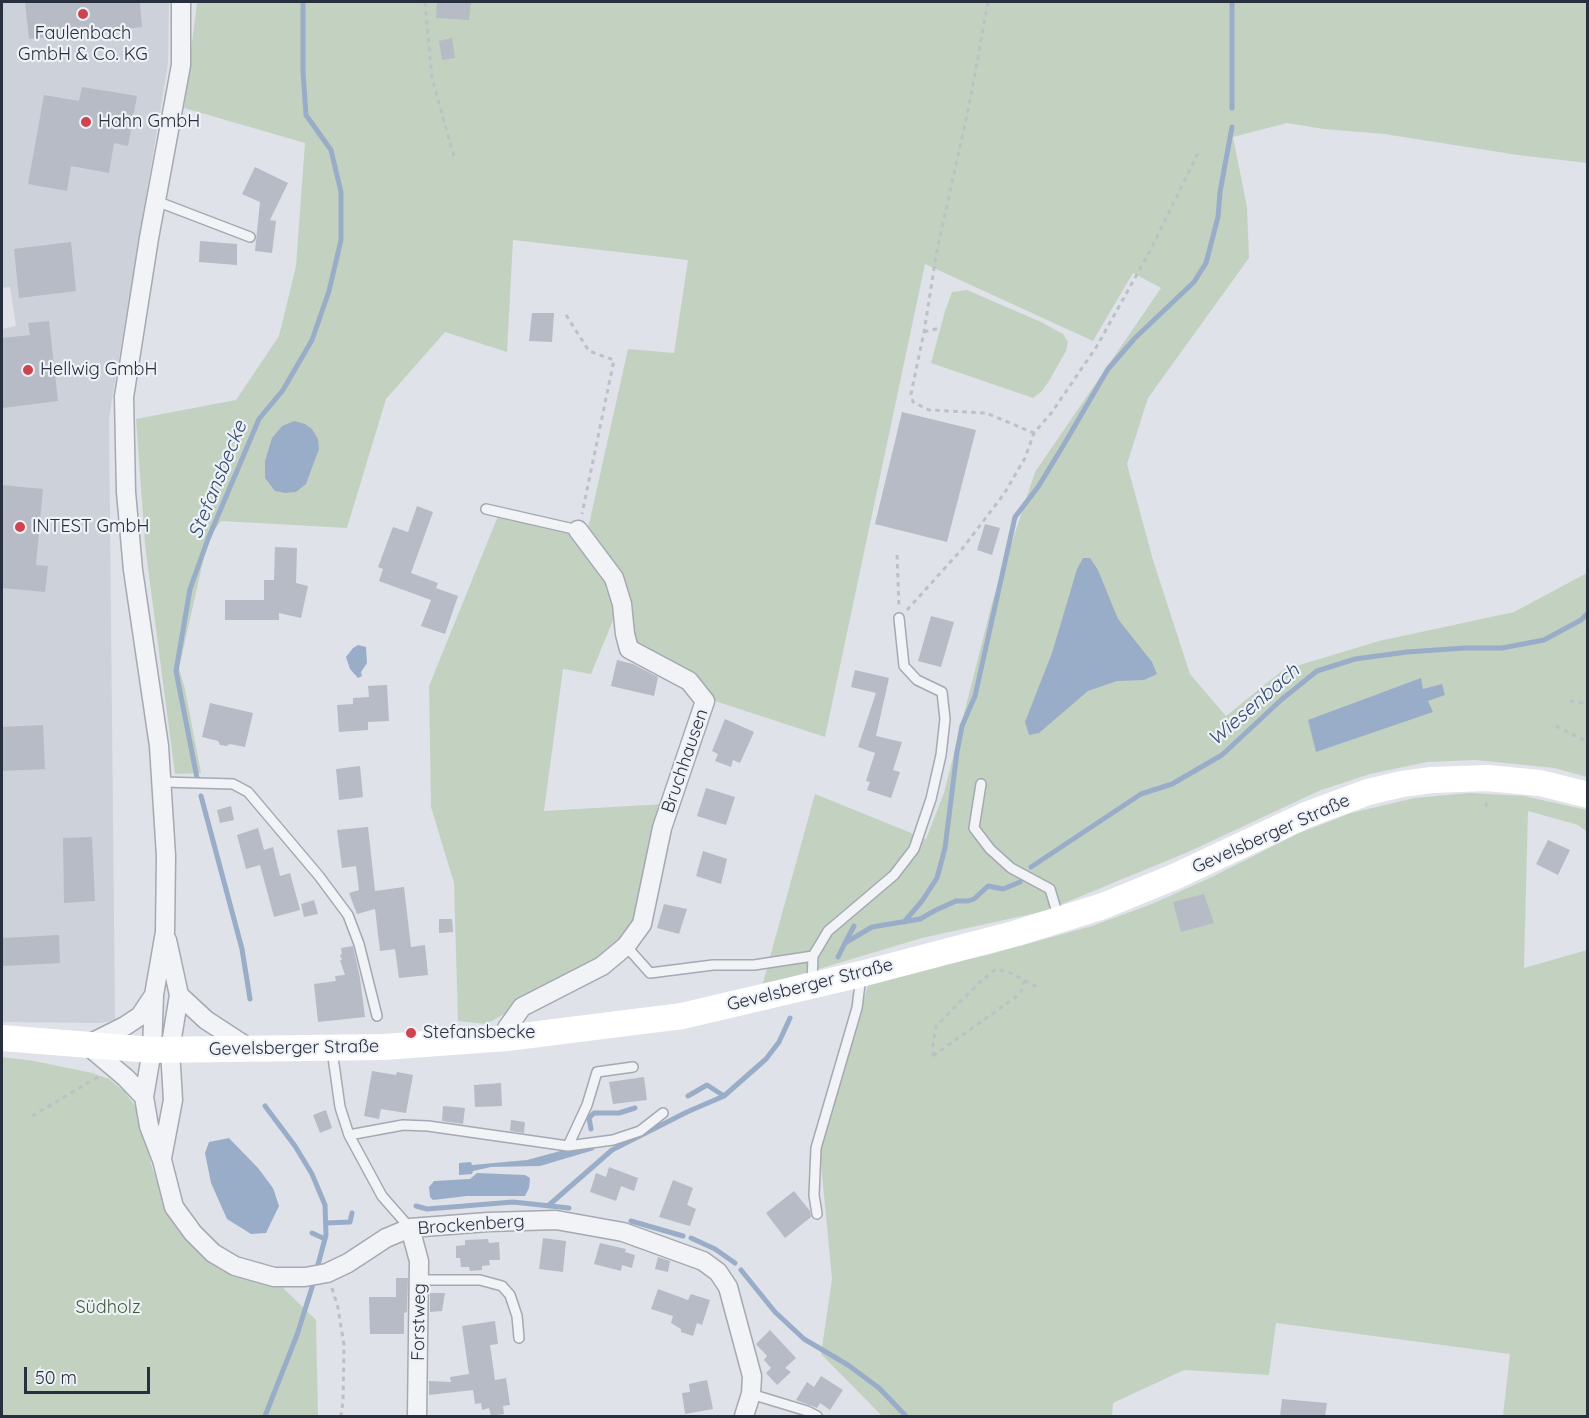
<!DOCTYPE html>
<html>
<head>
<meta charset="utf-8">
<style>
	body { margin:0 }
	#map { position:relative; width:1589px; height:1418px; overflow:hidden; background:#dfe2e8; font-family:Quicksand,sans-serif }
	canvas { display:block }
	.frame { position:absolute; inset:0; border:3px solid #282f3f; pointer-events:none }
	.scale { position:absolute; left:24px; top:1367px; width:126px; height:27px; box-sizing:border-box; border:3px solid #282f3f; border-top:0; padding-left:8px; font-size:18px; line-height:21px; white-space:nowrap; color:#282f3f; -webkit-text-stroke:4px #eef1f6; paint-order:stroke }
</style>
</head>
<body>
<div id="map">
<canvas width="1589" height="1418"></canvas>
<div class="frame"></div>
<div class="scale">50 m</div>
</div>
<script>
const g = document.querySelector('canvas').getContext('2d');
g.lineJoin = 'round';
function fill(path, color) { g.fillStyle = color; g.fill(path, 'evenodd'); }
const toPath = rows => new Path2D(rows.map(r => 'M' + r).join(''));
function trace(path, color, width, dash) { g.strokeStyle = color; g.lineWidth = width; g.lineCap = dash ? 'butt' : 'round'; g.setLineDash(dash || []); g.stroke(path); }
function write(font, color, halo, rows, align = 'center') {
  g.font = font + ' Quicksand,sans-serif'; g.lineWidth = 4.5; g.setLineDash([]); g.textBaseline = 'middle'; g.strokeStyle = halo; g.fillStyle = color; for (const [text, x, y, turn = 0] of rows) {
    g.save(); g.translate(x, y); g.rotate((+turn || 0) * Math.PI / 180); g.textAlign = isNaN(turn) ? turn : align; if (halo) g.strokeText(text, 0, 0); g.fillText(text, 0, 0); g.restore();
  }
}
const built = toPath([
	[2,2,169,2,168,64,109,418,115,1020,100,1023,2,1022,2,329,16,326,10,287,2,288]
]);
const green = toPath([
	[197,2,1587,2,1587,163,1518,155,1384,134,1324,129,1287,123,1233,137,1247,207,1249,258,1148,398,1127,464,1153,560,1190,674,1226,716,1283,670,1379,641,1514,612,1587,573,1587,777,1554,768,1476,760,1427,762,1370,774,1321,790,1188,852,1045,911,922,938,762,986,815,794,926,839,944,793,992,603,1035,472,1161,288,1133,273,1093,341,925,264,825,737,712,700,633,642,616,613,591,674,563,669,544,811,664,804,630,934,597,964,486,1024,458,1021,454,883,431,807,429,686,498,516,587,533,628,349,674,353,688,260,513,240,507,352,445,332,386,399,347,528,221,521,208,539,179,668,185,689,201,773,175,774,145,545,136,419,236,400,279,336,296,266,305,143,184,108],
	[967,290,1041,322,1063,334,1068,342,1066,351,1049,381,1042,391,1033,398,931,363,945,311,952,292],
	[1469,793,1524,796,1587,810,1587,832,1578,825,1528,811,1524,968,1587,950,1587,1416,1503,1416,1510,1354,1276,1323,1269,1375,1184,1370,1113,1403,1112,1416,882,1416,821,1354,832,1279,820,1153,869,981,987,955,1092,926,1152,904,1212,877,1297,834,1351,813,1415,798],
	[2,1057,34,1061,92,1073,109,1079,124,1091,139,1111,152,1167,168,1214,189,1241,280,1285,316,1320,318,1416,2,1416]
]);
const water = toPath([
	[294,421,305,424,312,429,318,439,319,449,306,484,296,492,285,493,275,491,265,478,265,461,272,438,282,426],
	[1083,558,1090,558,1098,570,1118,619,1152,662,1157,674,1144,680,1117,681,1088,691,1039,733,1029,735,1025,722,1052,653,1077,569],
	[358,645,366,647,367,663,361,672,362,676,358,678,350,669,346,657,353,648],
	[1421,678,1423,689,1442,684,1445,695,1428,701,1433,712,1316,752,1308,720],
	[229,1138,258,1168,273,1188,279,1206,266,1233,251,1234,227,1219,211,1183,205,1153,209,1142],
	[592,1143,594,1150,540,1166,491,1167,473,1171,472,1174,459,1175,459,1163,471,1162,472,1165,527,1160,564,1150,568,1152],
	[477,1173,525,1175,530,1178,529,1188,525,1196,467,1196,433,1200,430,1197,429,1187,434,1181,470,1179]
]);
const stream = toPath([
	[1232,2,1232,108],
	[197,778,176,671,190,589,208,539,259,419,283,390,312,340,329,291,341,240,341,192,331,150,306,115,303,72,303,2],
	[201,796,242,949,250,999],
	[1031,867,1141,794,1172,784,1222,755,1281,700,1317,671,1355,659,1407,652,1465,648,1502,648,1544,640,1581,620,1588,613],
	[904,922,922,901,937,878,945,848,957,752,962,726,975,696,1015,517,1038,487,1063,446,1108,369,1135,338,1194,282,1206,263,1218,217,1220,192,1232,127],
	[845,943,854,926],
	[838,957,845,943,872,927,920,919,936,910,956,901,968,901,974,899,988,886,1003,889,1020,882],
	[688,1096,707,1085,724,1096],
	[265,1106,295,1146,312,1174,325,1205,326,1235,316,1272],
	[591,1129,589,1118,594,1113,619,1113,635,1108],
	[549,1205,612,1150,687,1112,724,1096,766,1059,779,1042,790,1018],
	[416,1206,427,1209,513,1202,569,1208],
	[631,1221,683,1236],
	[326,1223,350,1222,352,1213],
	[312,1233,325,1239],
	[691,1238,715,1249,735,1263],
	[741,1270,775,1312,804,1339,848,1365,879,1388,906,1416],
	[265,1416,297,1335,314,1281]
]);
const building = toPath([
	[25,2,140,2,142,27,29,39],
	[437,2,471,2,469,20,436,18],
	[452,38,455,58,442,60,439,41],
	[82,87,137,96,128,146,114,143,109,173,71,166,67,191,28,184,44,95,79,101],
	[255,167,288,183,270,220,276,221,272,253,255,251,260,202,242,194],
	[200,241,237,244,237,265,199,262],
	[71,242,76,291,19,298,14,249],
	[532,313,554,313,552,342,529,341],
	[49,321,58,401,2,408,2,338,30,335,28,323],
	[902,412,976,430,947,542,875,524],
	[2,485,43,489,36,565,48,566,45,592,2,588],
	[417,506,433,512,411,573,438,583,436,588,458,596,445,634,421,626,431,600,379,581,383,569,378,567,393,527,408,532],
	[985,524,1000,528,992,555,977,550],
	[275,547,297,548,296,583,308,586,301,618,279,613,279,620,225,620,225,600,264,600,264,580,274,580],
	[931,616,954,622,941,667,918,661],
	[617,660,633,664,658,677,654,696,611,686],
	[855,670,889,678,876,736,902,742,893,770,900,772,891,798,867,790,870,782,866,781,875,753,858,747,876,693,851,687],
	[387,685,389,721,368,722,368,730,339,732,337,705,353,704,353,698,369,697,368,686],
	[210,703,253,713,245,747,230,744,226,746,220,745,218,741,202,737],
	[725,719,754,732,740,763,733,760,731,767,715,761,718,754,712,751],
	[43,725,45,769,2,771,2,727],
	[360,766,363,797,339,800,336,769],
	[706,788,735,797,726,825,697,816],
	[231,806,234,820,220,823,217,810],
	[368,827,375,891,404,887,411,947,425,945,428,975,399,978,395,949,380,951,375,909,357,914,349,893,359,890,356,866,342,868,337,830],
	[258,828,264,850,273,847,280,876,290,873,300,910,274,917,260,865,246,869,237,835],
	[92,837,95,901,64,903,63,838],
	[1548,840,1570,850,1558,875,1536,864],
	[703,851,727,859,721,884,696,876],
	[1204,894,1214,923,1181,932,1173,902],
	[314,900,318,914,304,917,301,904],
	[664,904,687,909,679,934,657,928],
	[439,919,452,919,453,932,439,933],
	[59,935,60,963,2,966,2,938],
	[353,946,360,978,365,1017,318,1022,314,984,336,981,335,976,345,975,340,960,342,960,340,955,342,954,341,948],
	[372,1071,396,1075,397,1072,413,1075,406,1113,381,1109,379,1119,364,1116],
	[644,1077,647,1100,613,1104,609,1082],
	[501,1083,502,1106,475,1107,474,1085],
	[443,1106,465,1108,463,1124,442,1121],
	[326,1110,332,1128,320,1133,313,1115],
	[511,1120,525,1122,524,1133,510,1131],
	[609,1167,638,1178,634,1191,621,1186,616,1201,590,1192,596,1173,606,1177],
	[673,1180,693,1188,687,1205,696,1209,690,1226,659,1217],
	[794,1191,810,1211,811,1217,785,1238,766,1213],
	[543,1238,566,1241,563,1272,539,1269],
	[488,1239,489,1243,499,1242,500,1260,489,1260,490,1265,482,1266,482,1270,470,1271,469,1267,461,1267,460,1258,456,1258,456,1246,465,1245,465,1240],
	[600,1243,626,1249,625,1252,635,1255,632,1268,622,1265,621,1271,594,1264],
	[658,1257,670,1261,668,1272,655,1269],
	[396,1278,408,1278,407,1312,404,1313,404,1334,370,1334,369,1297,396,1297],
	[658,1289,688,1300,691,1294,710,1300,702,1325,697,1323,693,1336,681,1332,681,1329,671,1323,673,1316,651,1309],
	[430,1293,445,1293,442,1311,430,1312],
	[495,1321,498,1344,490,1345,495,1380,506,1378,510,1405,503,1406,504,1414,491,1416,489,1408,482,1410,481,1403,475,1404,473,1390,429,1395,429,1381,451,1382,450,1377,469,1374,462,1326],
	[770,1330,796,1358,785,1368,791,1372,777,1385,766,1373,771,1368,764,1360,767,1356,756,1344],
	[821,1376,843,1390,830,1410,820,1403,817,1408,796,1400,807,1382,814,1387],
	[707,1380,713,1409,685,1414,682,1393,690,1392,689,1384],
	[1282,1399,1327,1403,1325,1416,1280,1416]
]);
const path = toPath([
	[425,2,432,78,455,160],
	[988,2,969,106,937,250,924,332,911,394,913,402,929,410,986,413,1034,433],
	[566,315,589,351,614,360,582,514],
	[924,332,940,328],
	[897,555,899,607],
	[907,610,962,549,1004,494,1025,458,1034,433,1052,412,1097,346,1151,249,1200,149],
	[1570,701,1588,704],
	[1556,726,1588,742],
	[1486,807,1487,798],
	[933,1056,933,1044,936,1026,981,981,996,969,1011,973,1037,987],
	[933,1056,1020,994,1025,980],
	[32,1116,98,1077],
	[332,1288,338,1308,344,1345,343,1401,341,1416]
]);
const service = toPath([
	[156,201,250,237],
	[486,509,578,530],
	[163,782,233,784,248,792,319,876,348,915,359,944,377,1016],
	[981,784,974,828,990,849,1011,868,1050,889,1059,919],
	[626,946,650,973,713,965,754,965,813,956],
	[812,983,813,956,828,931,894,875,914,849,931,799,941,755,945,719,942,692,917,680,904,666,899,618],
	[332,1050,340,1107,349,1135,382,1196,410,1228],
	[633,1067,597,1072,587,1105,568,1146,613,1140,640,1131,663,1113],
	[349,1135,403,1125,428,1126,568,1146],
	[817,1214,814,1195,816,1148,857,1008,861,976],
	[420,1280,480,1280,502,1286,510,1295,517,1316,519,1338],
	[751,1394,807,1411,817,1416]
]);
const minor = toPath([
	[181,2,181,65,149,238,124,397,126,492,133,570,159,746,166,856,165,932,154,995,152,1050,144,1097,149,1126,162,1160,174,1207,193,1233,213,1253,235,1266,274,1277,305,1277,327,1273,348,1263,386,1238,410,1228,488,1222,556,1220,623,1232,703,1261,718,1272,728,1287,752,1376,751,1394,744,1416],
	[179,995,206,1020,252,1050],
	[507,1038,507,1028,522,1007,602,966,626,946,642,924,662,828,705,701,689,681,629,649,625,634,622,604,614,578,578,530],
	[144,1097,126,1078,87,1045,125,1026,140,1016,154,995],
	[162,1158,173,1100,170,1050,179,995,167,940],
	[410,1228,419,1261,417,1416]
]);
const secondary = toPath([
	[2,1038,152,1050,384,1047,507,1038,682,1016,861,974,1017,933,1103,906,1174,877,1306,815,1368,792,1402,784,1432,780,1487,778,1540,783,1588,795]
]);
const markers = [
	[83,14,6,"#cd4450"],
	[86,122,6,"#cd4450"],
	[28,370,6,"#cd4450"],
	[20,527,6,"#cd4450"],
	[411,1033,6,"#cd4450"]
];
const poiNames = [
	["Faulenbach",83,34,"center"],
	["GmbH & Co. KG",83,55,"center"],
	["Hahn GmbH",98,122],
	["Hellwig GmbH",40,370],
	["INTEST GmbH",32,527],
	["Stefansbecke",423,1033]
];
const streetNames = [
	["Bruchhausen",685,761,-71],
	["Gevelsberger Straße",1271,834,-24],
	["Gevelsberger Straße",810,985,-14],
	["Gevelsberger Straße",294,1048,-1],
	["Brockenberg",471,1225,-4],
	["Forstweg",419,1322,-89]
];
const parkNames = [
	["Südholz",108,1308]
];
const waterNames = [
	["Stefansbecke",218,480,-68],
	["Wiesenbach",1254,705,-41]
];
fill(built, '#cdd1da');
fill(green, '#c3d2c0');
fill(water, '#9aadc8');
trace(stream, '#9aadc8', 5);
fill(building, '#b6bbc5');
trace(service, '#a4a9b2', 12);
trace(minor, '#a4a9b2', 21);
trace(path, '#bdc0c6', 3, [4.5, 4.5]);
trace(service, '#f1f3f6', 9);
trace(minor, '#f1f3f6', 18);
trace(secondary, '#fff', 26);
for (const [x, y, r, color] of markers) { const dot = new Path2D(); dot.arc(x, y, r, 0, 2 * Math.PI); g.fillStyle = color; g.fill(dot); trace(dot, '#eef1f6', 2); }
write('18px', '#282f3f', '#eef1f6', poiNames, 'left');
write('18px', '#282f3f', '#eef1f6', streetNames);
write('18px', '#3a5a35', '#eef1f6', parkNames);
write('italic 20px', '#324b72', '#eef1f6', waterNames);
</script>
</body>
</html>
